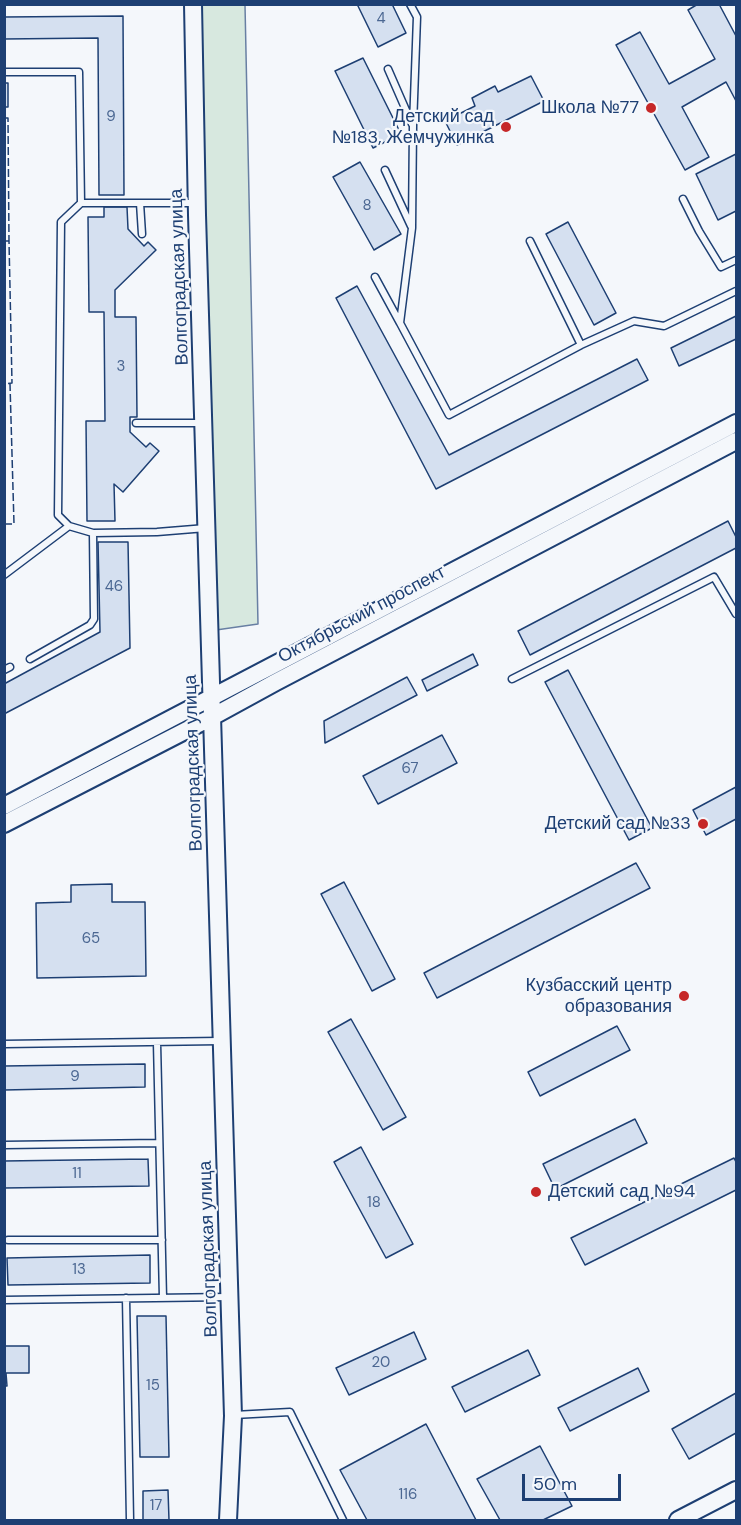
<!DOCTYPE html>
<html>
<head>
<meta charset="utf-8">
<style>
	body { margin:0 }
	#map { position:relative; width:741px; height:1525px; overflow:hidden; background:#f4f7fb; font-family:"DM Sans",sans-serif }
	canvas { display:block }
	.frame { position:absolute; inset:0; border:6px solid #1d3f73; pointer-events:none }
	.scale { position:absolute; left:522px; top:1474px; width:99px; height:27px; box-sizing:border-box; border:3px solid #1d3f73; border-top:0; padding-left:8px; font-size:18px; line-height:21px; white-space:nowrap; color:#1d3f73; -webkit-text-stroke:4px #f4f7fb; paint-order:stroke }
</style>
</head>
<body>
<div id="map">
<canvas width="741" height="1525"></canvas>
<div class="frame"></div>
<div class="scale">50 m</div>
</div>
<script>
const g = document.querySelector('canvas').getContext('2d');
g.lineJoin = 'round';
function fill(path, color) { g.fillStyle = color; g.fill(path, 'evenodd'); }
const toPath = rows => new Path2D(rows.map(r => 'M' + r).join(''));
function trace(path, color, width, dash) { g.strokeStyle = color; g.lineWidth = width; g.lineCap = dash ? 'butt' : 'round'; g.setLineDash(dash || []); g.stroke(path); }
function write(font, color, halo, rows, align = 'center') {
  g.font = font + ' "DM Sans",sans-serif'; g.lineWidth = 4.5; g.setLineDash([]); g.textBaseline = 'middle'; g.strokeStyle = halo; g.fillStyle = color; for (const [text, x, y, turn = 0] of rows) {
    g.save(); g.translate(x, y); g.rotate((+turn || 0) * Math.PI / 180); g.textAlign = isNaN(turn) ? turn : align; if (halo) g.strokeText(text, 0, 0); g.fillText(text, 0, 0); g.restore();
  }
}
const green = toPath([
	[196,5,245,5,258,624,216,630,196,5]
]);
const building = toPath([
	[357,4,392,4,406,33,378,47,357,4],
	[698,4,719,4,736,36,736,101,726,82,682,107,709,157,685,170,616,45,640,32,669,84,715,59,688,10,698,4],
	[123,16,124,195,99,195,98,38,4,39,4,17,123,16],
	[363,58,401,134,373,148,335,71,363,58],
	[531,76,544,101,457,145,445,121,475,106,472,98,495,86,498,92,531,76],
	[4,83,8,83,8,107,4,107,4,83],
	[736,154,736,211,718,220,696,174,736,154],
	[360,162,401,234,374,250,333,177,360,162],
	[104,207,127,207,128,229,144,246,148,242,156,250,115,290,115,317,136,317,137,417,130,417,130,432,146,447,150,443,159,451,123,492,114,484,115,521,87,521,86,421,105,421,104,312,89,312,88,217,104,217,104,207],
	[568,222,616,313,594,325,546,234,568,222],
	[357,286,449,455,637,359,648,380,436,489,336,298,357,286],
	[736,316,736,339,679,366,671,348,736,316],
	[728,521,736,537,736,548,530,655,518,631,728,521],
	[98,542,128,542,130,648,4,714,4,684,100,632,98,542],
	[473,654,478,665,427,691,422,680,473,654],
	[568,670,652,828,629,840,545,682,568,670],
	[407,677,417,695,325,743,324,721,407,677],
	[442,735,457,763,378,804,363,776,442,735],
	[736,787,736,819,706,835,693,810,736,787],
	[636,863,650,888,437,998,424,973,636,863],
	[344,882,395,979,372,991,321,894,344,882],
	[112,884,112,902,145,902,146,976,37,978,36,903,71,902,71,885,112,884],
	[351,1019,406,1117,383,1130,328,1032,351,1019],
	[617,1026,630,1050,540,1096,528,1072,617,1026],
	[145,1064,145,1087,4,1090,4,1066,145,1064],
	[635,1119,647,1143,555,1189,543,1164,635,1119],
	[361,1147,413,1244,386,1258,334,1162,361,1147],
	[734,1158,736,1162,736,1190,585,1265,571,1238,734,1158],
	[148,1159,149,1186,4,1188,4,1161,148,1159],
	[150,1255,150,1283,8,1285,7,1258,150,1255],
	[137,1316,166,1316,169,1457,140,1457,137,1316],
	[414,1332,426,1359,349,1395,336,1368,414,1332],
	[4,1346,29,1346,29,1373,6,1373,7,1386,4,1386,4,1346],
	[528,1350,540,1375,465,1412,452,1387,528,1350],
	[638,1368,649,1391,570,1431,558,1408,638,1368],
	[736,1393,736,1433,689,1459,672,1429,736,1393],
	[426,1424,476,1520,367,1520,340,1470,426,1424],
	[540,1446,572,1506,543,1520,500,1520,477,1479,540,1446],
	[168,1490,169,1520,143,1520,143,1491,168,1490]
]);
const service = toPath([
	[410,4,417,17,413,126,412,228,400,323,449,415,581,345,634,321,664,326,736,291],
	[388,69,412,124],
	[4,72,79,72,81,203,196,203],
	[385,170,411,226],
	[683,199,699,231,721,267,736,260],
	[140,203,142,234],
	[530,241,581,345],
	[375,277,400,323],
	[136,423,202,423],
	[69,526,93,533],
	[4,575,69,526,58,515,61,222,81,203],
	[30,659,90,625,94,619,93,533,157,532,206,528],
	[4,670,10,667],
	[512,679,714,577,736,614],
	[157,1043,163,1298],
	[4,1044,220,1041],
	[4,1145,159,1143],
	[8,1240,162,1240],
	[126,1298,130,1520],
	[4,1300,229,1297],
	[234,1415,290,1412,343,1520]
]);
const secondary = toPath([
	[193,4,197,215,233,1416,228,1520],
	[4,806,736,423],
	[4,824,212,717,276,682,736,441],
	[678,1520,736,1490]
]);
const fence = toPath([
	[4,118,8,118,9,241,4,241,9,241,12,383,4,384],
	[4,524,14,524,10,384]
]);
const markers = [
	[651,108,6,"#c62828"],
	[506,127,6,"#c62828"],
	[703,824,6,"#c62828"],
	[684,996,6,"#c62828"],
	[536,1192,6,"#c62828"]
];
const numberNames = [
	["4",381,19],
	["9",111,117],
	["8",367,206],
	["3",121,367],
	["46",114,587],
	["67",410,769],
	["65",91,939],
	["9",75,1077],
	["11",77,1174],
	["18",374,1203],
	["13",79,1270],
	["20",381,1363],
	["15",153,1386],
	["116",408,1495],
	["17",156,1506]
];
const poiNames = [
	["Школа №77",639,108],
	["Детский сад",494,117],
	["№183, Жемчужинка",494,138],
	["Детский сад №33",691,824],
	["Кузбасский центр",672,986],
	["образования",672,1007],
	["Детский сад №94",548,1192,"left"]
];
const streetNames = [
	["Волгоградская улица",180,277,-92],
	["Октябрьский проспект",362,615,-28],
	["Волгоградская улица",194,763,-92],
	["Волгоградская улица",209,1249,-92]
];
fill(green, '#d7e8df');
trace(green, '#687fa3', 1.5);
fill(building, '#d5e0f0');
trace(building, '#1d3f73', 1.5);
trace(service, '#1d3f73', 9);
trace(secondary, '#1d3f73', 20);
trace(service, '#f4f7fb', 6);
trace(secondary, '#f4f7fb', 16);
trace(fence, '#1d3f73', 1.5, [8, 3]);
for (const [x, y, r, color] of markers) { const dot = new Path2D(); dot.arc(x, y, r, 0, 2 * Math.PI); g.fillStyle = color; g.fill(dot); trace(dot, '#f4f7fb', 2); }
write('15px', '#4b6792', null, numberNames);
write('18px', '#1d3f73', '#f4f7fb', poiNames, 'right');
write('18px', '#1d3f73', '#f4f7fb', streetNames);
</script>
</body>
</html>
